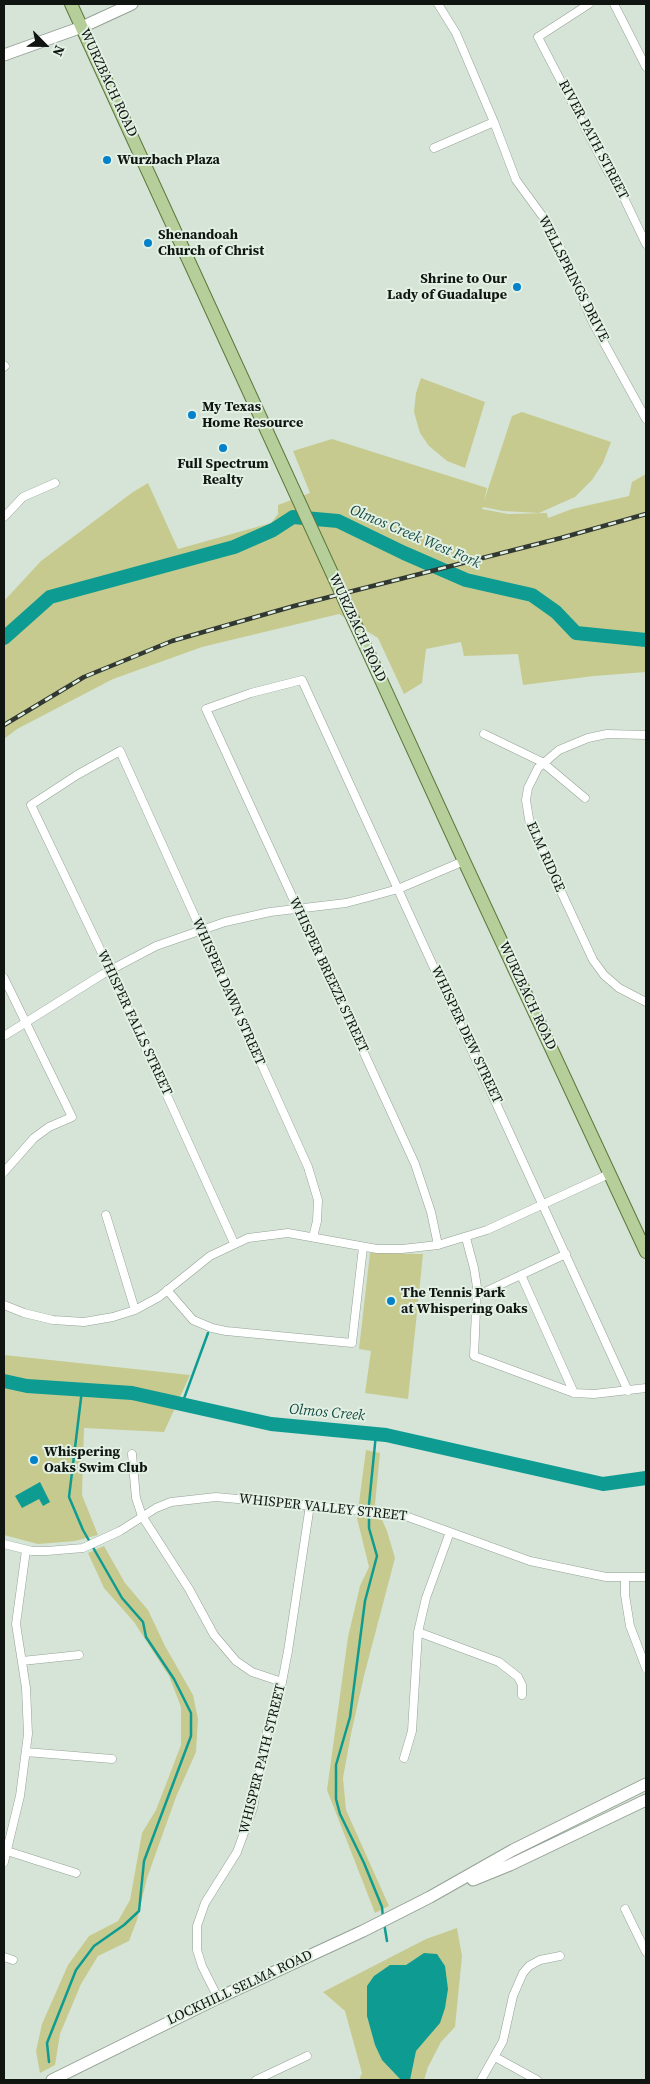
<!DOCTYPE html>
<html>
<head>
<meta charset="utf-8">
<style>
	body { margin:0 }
	#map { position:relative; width:650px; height:2084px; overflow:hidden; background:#d5e4d7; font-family:"Source Serif 4",serif }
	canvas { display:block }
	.frame { position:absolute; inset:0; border:5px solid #101511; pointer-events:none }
	.north { position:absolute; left:20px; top:20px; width:50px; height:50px; -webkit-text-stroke:4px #e3f1e4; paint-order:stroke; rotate:113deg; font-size:14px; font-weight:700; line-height:20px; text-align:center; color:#101511 }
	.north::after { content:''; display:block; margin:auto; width:18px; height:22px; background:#101511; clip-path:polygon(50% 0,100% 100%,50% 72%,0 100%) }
</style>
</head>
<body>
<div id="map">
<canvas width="650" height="2084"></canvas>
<div class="frame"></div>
<div class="north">N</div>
</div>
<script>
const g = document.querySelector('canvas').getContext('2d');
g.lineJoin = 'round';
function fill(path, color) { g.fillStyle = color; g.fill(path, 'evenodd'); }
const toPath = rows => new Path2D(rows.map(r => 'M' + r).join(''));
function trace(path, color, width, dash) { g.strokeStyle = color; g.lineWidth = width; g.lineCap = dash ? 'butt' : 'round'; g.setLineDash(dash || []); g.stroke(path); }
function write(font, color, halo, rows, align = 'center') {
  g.font = font + ' "Source Serif 4",serif'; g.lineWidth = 4; g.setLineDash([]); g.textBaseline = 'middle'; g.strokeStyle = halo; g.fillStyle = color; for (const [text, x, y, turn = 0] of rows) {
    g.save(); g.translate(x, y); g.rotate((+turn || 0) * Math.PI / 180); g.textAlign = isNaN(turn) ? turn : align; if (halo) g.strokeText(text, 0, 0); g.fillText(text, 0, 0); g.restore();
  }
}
const green = toPath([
	[421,378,485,402,465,468,447,461,429,446,420,433,414,412,416,393],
	[522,412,611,442,603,463,592,480,575,497,539,513,503,511,483,507,482,509,508,514,547,513,548,518,572,509,629,496,632,482,646,474,646,672,594,676,523,685,518,654,464,656,461,642,426,649,422,683,404,694,378,638,339,614,202,647,113,679,17,729,4,739,4,601,41,561,133,492,148,483,178,549,271,523,278,514,278,505,310,493,293,451,332,439,487,488,484,501,512,416],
	[370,1253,423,1254,408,1399,365,1393,371,1351,359,1349],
	[4,1355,190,1375,164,1432,84,1428,82,1495,98,1535,75,1541,38,1544,4,1535],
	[366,1450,380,1453,375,1504,387,1531,395,1558,364,1676,351,1734,343,1778,346,1810,389,1906,375,1913,327,1790,348,1637,360,1586,369,1567,357,1518],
	[104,1546,125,1583,148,1610,165,1646,193,1695,198,1719,196,1752,176,1797,147,1878,137,1920,129,1941,98,1956,81,1984,60,2034,55,2065,40,2073,36,2051,42,2024,68,1965,89,1936,118,1921,130,1900,142,1833,156,1810,181,1745,181,1707,169,1676,134,1622,104,1588,88,1553],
	[457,1928,462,1956,455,2027,441,2042,428,2067,424,2080,359,2080,362,2073,345,2011,323,1992,426,1939]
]);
const water = toPath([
	[40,1482,50,1502,43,1506,39,1499,22,1508,15,1496],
	[424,1953,437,1954,445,1966,448,1989,445,2008,440,2023,416,2051,410,2080,401,2080,382,2060,375,2045,367,2016,367,1986,374,1976,390,1965,406,1965]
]);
const stream = toPath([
	[182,1404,208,1333],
	[369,1504,376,1434],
	[369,1517,369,1528,377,1556,365,1601,350,1717,336,1765,336,1799,340,1814,364,1863,382,1907,383,1918],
	[384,1923,387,1941],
	[49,2062,47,2043,76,1970,94,1946,124,1925,139,1911,144,1861,191,1736,191,1713,174,1679,146,1637,143,1622,122,1598,83,1530,69,1497,82,1390]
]);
const river = toPath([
	[4,638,50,597,234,547,273,530,293,517,338,521,404,553,466,580,532,595,556,612,576,633,646,640],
	[4,1381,27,1386,132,1393,271,1424,386,1435,603,1484,646,1478]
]);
const minor = toPath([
	[438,4,456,33,494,122,516,180,546,221,561,249,592,321,646,419],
	[589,4,538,37,607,170,622,194,646,244],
	[614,4,646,67],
	[434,148,494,122],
	[4,367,5,366],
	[4,517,23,497,55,483],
	[484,734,542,762,585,798],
	[646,735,607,734,588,738,559,750,538,768,528,788,526,800,530,825,593,960,604,975,619,988,646,1002],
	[4,978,72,1117,49,1127,34,1138,4,1172],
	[4,1036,103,974,156,946,225,922,270,912,346,903,369,897,398,889,464,861],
	[106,1215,135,1310],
	[466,1238,474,1268,477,1287,474,1356,574,1393,594,1394,646,1388],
	[234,1243,110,970,31,805,77,775,120,751,308,1167,318,1200,317,1221,313,1237],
	[438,1245,431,1212,415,1164,206,709,251,693,302,680,628,1391],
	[521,1275,574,1393],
	[167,1290,193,1320,212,1328,226,1331,352,1343,363,1247],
	[476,1296,566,1254],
	[4,1305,24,1313,53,1320,84,1322,113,1317,135,1310,159,1297,210,1256,248,1238,288,1233,377,1249,402,1249,438,1245,487,1230,609,1174],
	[132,1454,136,1498,142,1516,189,1589,214,1635,236,1661,252,1672,282,1682],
	[4,1544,32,1551,47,1551,83,1548,120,1531,156,1508,171,1502,216,1497,400,1514,530,1561,606,1577,646,1577],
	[625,1578,625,1595,630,1626,646,1668],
	[418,1632,499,1662,518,1677,522,1685,522,1695],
	[22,1661,79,1655],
	[26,1752,112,1759],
	[404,1758,412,1731,418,1632,426,1598,450,1532],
	[7,1851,76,1873],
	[4,1862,20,1796,28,1734,26,1688,16,1624,26,1550],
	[625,1909,646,1952],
	[4,1957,13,1960],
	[218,1998,202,1966,197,1950,197,1926,205,1903,237,1852,253,1808,267,1731,282,1682,288,1651,310,1505],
	[495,2057,537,2080],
	[256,2080,307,2056],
	[481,2080,503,2041,513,1996,523,1973,529,1966,540,1960,560,1956]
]);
const secondary = toPath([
	[4,55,82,27,132,4],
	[473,1880,510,1865,646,1800],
	[52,2080,218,1998,363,1931,430,1897,513,1850,646,1784]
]);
const primary = toPath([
	[71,4,464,861,646,1252]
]);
const rail = toPath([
	[4,725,84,677,172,641,294,606,561,538,646,514]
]);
const markers = [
	[107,160,5,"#0282ca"],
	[148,243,5,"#0282ca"],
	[517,287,5,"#0282ca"],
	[192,415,5,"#0282ca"],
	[223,448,5,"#0282ca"],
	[391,1301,5,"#0282ca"],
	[34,1460,5,"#0282ca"]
];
const streetNames = [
	["WURZBACH ROAD",108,83,65],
	["RIVER PATH STREET",593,140,62],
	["WELLSPRINGS DRIVE",573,279,63],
	["WURZBACH ROAD",357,628,65],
	["ELM RIDGE",545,857,66],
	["WHISPER BREEZE STREET",328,975,65],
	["WHISPER DAWN STREET",228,992,66],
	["WURZBACH ROAD",527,996,65],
	["WHISPER FALLS STREET",134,1023,65],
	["WHISPER DEW STREET",466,1035,65],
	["WHISPER VALLEY STREET",323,1508,6],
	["WHISPER PATH STREET",263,1759,-76],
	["LOCKHILL SELMA ROAD",240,1988,-25]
];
const poiNames = [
	["Wurzbach Plaza",117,160],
	["Shenandoah",158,235],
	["Church of Christ",158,251],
	["Shrine to Our",507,279,"right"],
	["Lady of Guadalupe",507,295,"right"],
	["My Texas",202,407],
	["Home Resource",202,423],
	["Full Spectrum",223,464,"center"],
	["Realty",223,480,"center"],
	["The Tennis Park",401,1293],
	["at Whispering Oaks",401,1309],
	["Whispering",44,1452],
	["Oaks Swim Club",44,1468]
];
const waterNames = [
	["Olmos Creek West Fork",415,537,23],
	["Olmos Creek",327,1413,5]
];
fill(green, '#c7ca8e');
fill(water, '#0e9c92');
trace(stream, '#0e9c92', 2.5);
trace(river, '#0e9c92', 14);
trace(minor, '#95a296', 9);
trace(secondary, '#95a296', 13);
trace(primary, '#5c783d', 14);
trace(minor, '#fff', 8);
trace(secondary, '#fff', 11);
trace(primary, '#b6ce99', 12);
trace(rail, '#313832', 4.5);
trace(rail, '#e3f1e4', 2.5, [8]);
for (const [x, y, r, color] of markers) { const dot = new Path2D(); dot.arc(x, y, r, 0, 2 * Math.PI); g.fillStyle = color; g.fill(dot); trace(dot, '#e3f1e4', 2); }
write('14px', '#101511', '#e3f1e4', streetNames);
write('bold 14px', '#101511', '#e3f1e4', poiNames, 'left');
write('italic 15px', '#174b46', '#e3f1e4', waterNames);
</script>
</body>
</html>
